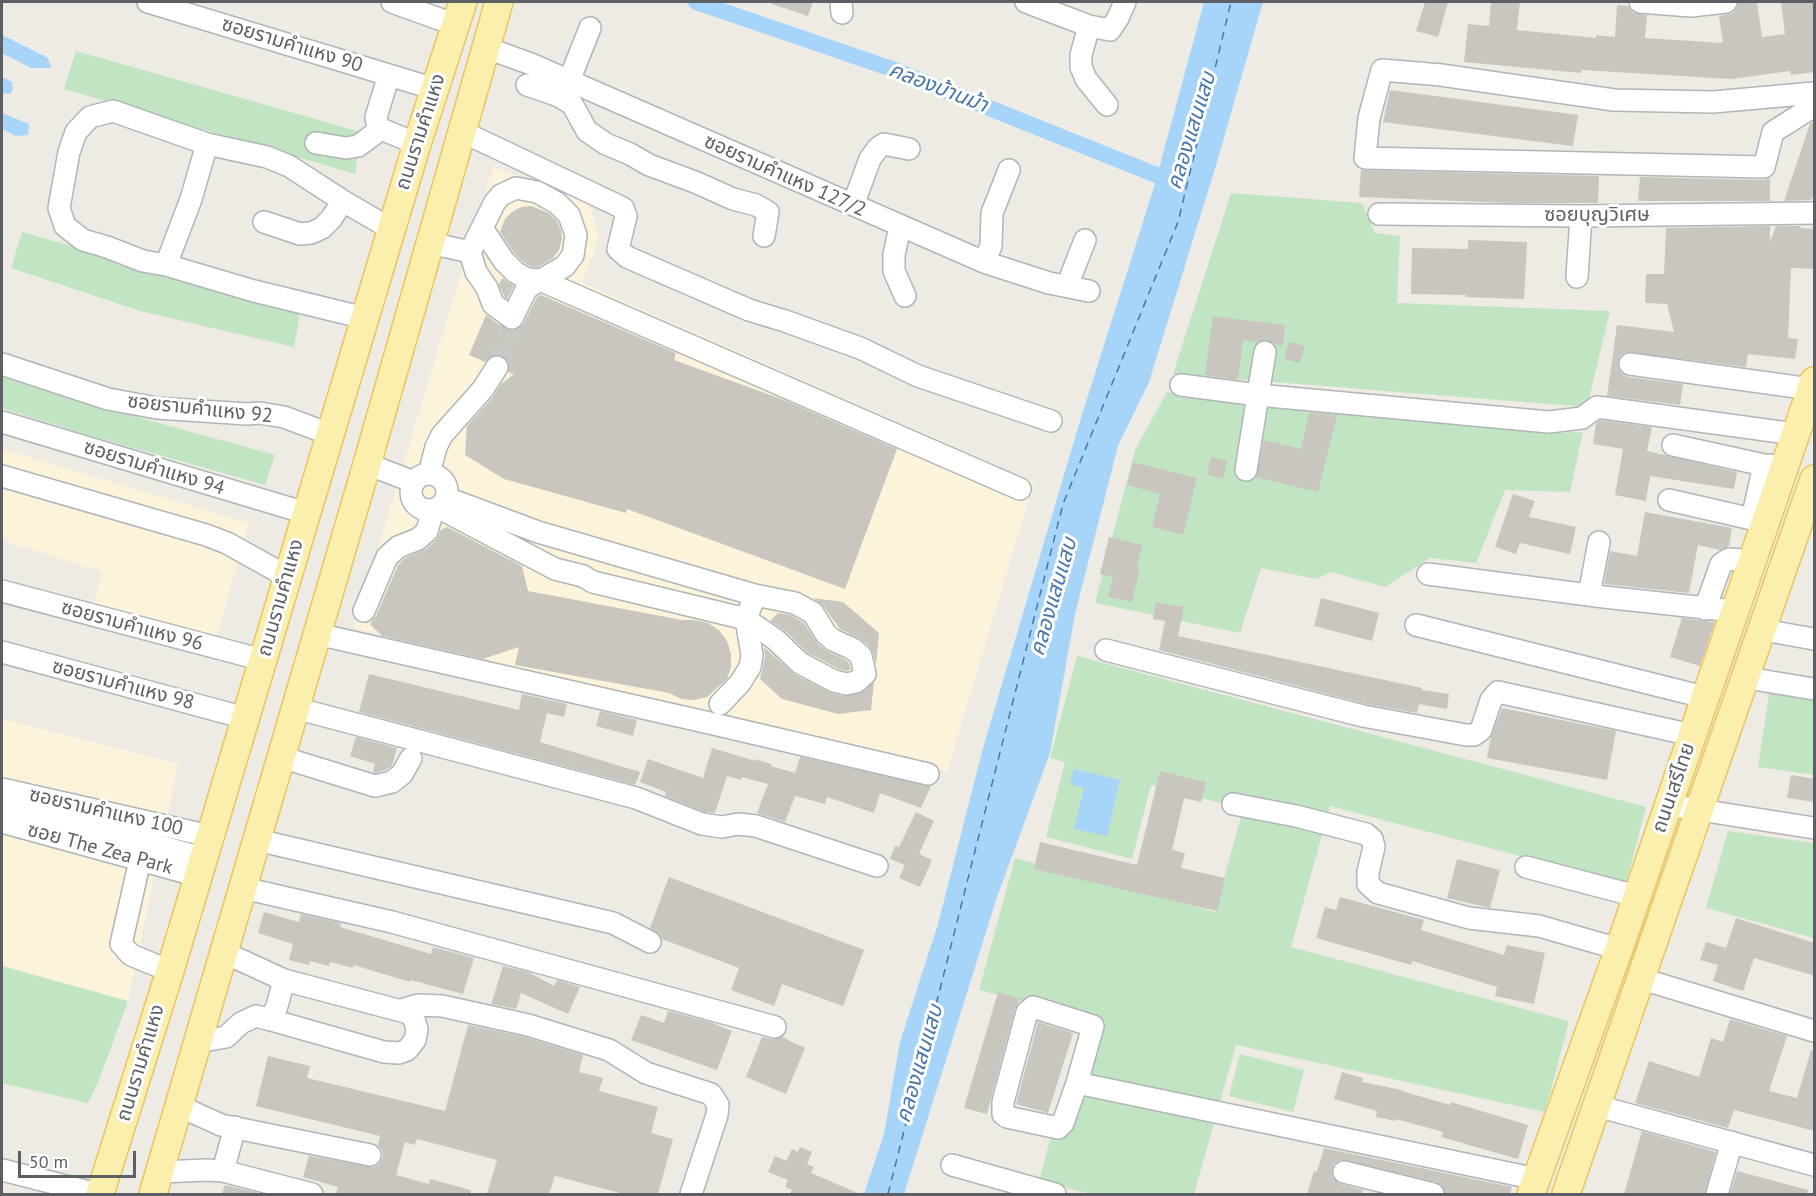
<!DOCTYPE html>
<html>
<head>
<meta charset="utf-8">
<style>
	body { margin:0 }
	#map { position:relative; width:1816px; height:1196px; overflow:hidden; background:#edebe4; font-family:"PT Sans",sans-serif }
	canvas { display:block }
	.frame { position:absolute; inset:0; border:3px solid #5c5f63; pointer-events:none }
	.scale { position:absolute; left:18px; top:1151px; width:118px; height:27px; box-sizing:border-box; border:3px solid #5c5f63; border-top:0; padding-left:8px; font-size:18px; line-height:21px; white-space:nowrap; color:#5c5f63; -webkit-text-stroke:4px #fff; paint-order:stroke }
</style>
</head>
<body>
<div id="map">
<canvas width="1816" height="1196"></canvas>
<div class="frame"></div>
<div class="scale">50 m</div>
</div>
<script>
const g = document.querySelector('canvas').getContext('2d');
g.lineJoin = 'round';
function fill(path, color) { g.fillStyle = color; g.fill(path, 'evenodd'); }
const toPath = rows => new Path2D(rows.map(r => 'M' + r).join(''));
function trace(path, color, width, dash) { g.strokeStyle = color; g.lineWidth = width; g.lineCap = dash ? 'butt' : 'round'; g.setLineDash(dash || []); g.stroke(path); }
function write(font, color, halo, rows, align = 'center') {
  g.font = font + ' "PT Sans","Noto Sans Thai",sans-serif'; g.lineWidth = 6; g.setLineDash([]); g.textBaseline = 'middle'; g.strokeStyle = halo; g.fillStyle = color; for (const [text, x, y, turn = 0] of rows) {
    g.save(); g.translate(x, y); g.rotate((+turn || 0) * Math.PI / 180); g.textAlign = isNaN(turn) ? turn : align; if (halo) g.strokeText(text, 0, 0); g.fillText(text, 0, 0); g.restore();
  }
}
const commercial = toPath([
	[493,167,588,201,599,238,582,283,1034,482,947,772,354,628],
	[2,449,249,523,211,656,89,622,102,572,2,540],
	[2,719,178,764,128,1001,2,966]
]);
const green = toPath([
	[76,51,361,132,355,174,64,89],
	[1231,193,1362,203,1375,233,1400,236,1397,303,1610,311,1587,407,1173,374],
	[22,232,300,312,294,347,140,311,11,268],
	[2,375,61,396,275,455,265,485,88,435,2,408],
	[1167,392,1548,433,1583,432,1570,492,1505,490,1476,563,1430,558,1385,587,1331,572,1317,579,1261,568,1240,633,1095,603,1135,450],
	[1077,656,1646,807,1626,884,1330,806,1291,947,1569,1021,1545,1112,1236,1045,1194,1194,1092,1194,1039,1181,1083,1017,979,990,1015,858,1215,912,1243,809,1151,785,1132,859,1046,837,1065,762,1050,758],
	[1771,682,1814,689,1814,775,1758,767],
	[1728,831,1814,843,1814,938,1706,908],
	[2,966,128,1001,99,1080,88,1103,2,1083],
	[1240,1054,1304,1070,1293,1112,1229,1096]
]);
const water = toPath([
	[1204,2,1263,2,1217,162,1149,382,1118,446,1075,614,1050,753,997,897,904,1194,864,1194,884,1134,900,1042,938,924,983,748,1080,421,1154,187],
	[2,35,48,58,51,68,31,68,2,53],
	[2,77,12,82,13,90,10,94,2,93],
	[2,113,29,124,28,135,16,136,2,129],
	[1074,769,1120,780,1107,836,1074,829,1084,788,1070,784]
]);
const canal = toPath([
	[696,2,892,69,1176,183]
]);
const ferry = toPath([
	[888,1194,1063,504,1178,222,1231,2]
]);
const building = toPath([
	[773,2,813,2,808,16,772,4],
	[1425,2,1448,2,1438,37,1416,31],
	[1491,2,1520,2,1517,30,1596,38,1596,35,1615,37,1617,5,1628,6,1633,13,1647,15,1645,38,1723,43,1719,16,1733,13,1737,8,1738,2,1757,2,1762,37,1785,34,1781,2,1815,2,1815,72,1791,75,1790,71,1731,79,1582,70,1581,73,1464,62,1468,24,1489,26],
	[1390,90,1578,115,1573,146,1383,122],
	[1815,121,1815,192,1811,200,1784,201,1810,124],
	[1361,170,1599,176,1598,203,1510,203,1359,197],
	[1640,177,1764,180,1770,178,1770,201,1638,201],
	[531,206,549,213,557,221,561,230,562,239,559,250,553,258,538,267,531,267,523,262,514,253,500,232,505,219,512,212,521,207],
	[1770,226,1770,242,1776,226,1801,226,1800,228,1815,229,1815,269,1791,268,1788,338,1798,339,1795,359,1748,354,1746,367,1626,352,1620,356,1618,362,1618,368,1622,374,1628,377,1683,384,1680,405,1607,396,1617,325,1674,332,1667,304,1645,303,1646,274,1664,274,1666,228],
	[1468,240,1527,242,1524,299,1466,297,1466,295,1411,294,1412,248,1468,249],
	[502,278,514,286,507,299,504,296,499,285],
	[541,295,676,353,674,360,784,400,897,449,845,589,627,509,626,513,504,479,465,455,467,426,493,397,501,384,514,374,508,372,509,362,503,356,492,355,485,362,469,355,486,315,505,329,512,331,518,329,523,324,537,297],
	[1213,316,1285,325,1283,345,1274,344,1266,339,1258,342,1243,340,1238,380,1205,375],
	[1289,342,1305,346,1300,363,1284,359],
	[1309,413,1337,415,1318,492,1256,477,1264,440,1301,449],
	[1600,420,1652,427,1647,451,1737,472,1734,489,1650,476,1646,501,1615,495,1623,449,1593,444,1596,424],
	[1211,457,1227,461,1223,479,1207,475],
	[1133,462,1197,478,1183,535,1152,527,1160,494,1127,485],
	[1513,494,1535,501,1529,517,1576,527,1570,554,1520,543,1516,554,1495,547],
	[1645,512,1732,528,1729,546,1720,550,1698,545,1689,593,1604,584,1610,551,1637,556],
	[447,527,522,566,528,591,682,620,694,620,708,623,719,630,727,641,731,654,731,667,727,679,707,697,694,700,681,699,669,693,515,665,519,647,483,659,382,636,370,624,376,616,398,565,405,558,426,549,436,540,441,530],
	[1109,537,1142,545,1137,567,1140,567,1132,602,1108,597,1113,577,1100,574],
	[813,598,843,602,879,633,876,665,873,653,869,646,859,638,840,629,823,606],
	[1321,598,1379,613,1372,641,1314,626],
	[1156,602,1184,607,1178,636,1422,688,1422,690,1449,694,1447,709,1419,704,1417,713,1366,704,1159,650,1165,621,1153,619],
	[778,613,791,615,804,623,818,644,827,651,846,660,849,663,851,669,846,671,839,669,808,653,785,631,770,621],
	[1682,618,1715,622,1700,666,1670,657],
	[764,647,794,674,831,693,843,696,858,694,874,682,871,710,838,714,782,699,760,679,765,657],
	[369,674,519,710,522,694,567,704,564,717,547,713,540,742,640,772,635,785,359,712],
	[1502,708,1616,731,1607,780,1487,758,1491,737],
	[600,711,637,720,633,736,596,726],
	[356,737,397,748,392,766,386,770,375,773,373,772,375,764,350,756],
	[712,748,755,761,756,759,771,764,771,766,795,773,800,757,931,786,921,808,880,793,874,813,827,797,825,804,795,796,785,822,757,813,768,784,742,777,741,780,727,776,715,813,705,812,665,796,666,792,640,782,648,759,703,778],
	[1160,771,1206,782,1201,802,1184,798,1172,850,1185,853,1181,868,1225,878,1217,911,1034,869,1040,842,1137,865],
	[1791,775,1815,779,1815,802,1787,798],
	[916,812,934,821,919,854,932,860,920,887,899,878,905,865,890,859,895,846,899,847],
	[1457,859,1500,870,1490,908,1447,898],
	[669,877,864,950,843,1006,782,984,774,1006,731,990,739,968,662,939,660,935,650,928],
	[1340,897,1424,920,1421,930,1504,955,1507,945,1545,953,1534,1004,1495,996,1497,987,1412,961,1411,965,1316,938,1325,907,1336,910],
	[264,912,299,922,301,914,341,923,340,927,431,954,433,947,474,958,463,994,411,980,410,982,354,965,353,968,330,962,329,966,310,961,309,965,289,960,293,944,258,933],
	[1736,918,1815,943,1815,976,1754,958,1743,991,1713,981,1718,965,1700,960,1706,942,1726,948],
	[503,966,528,972,554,986,557,980,580,987,568,1014,521,993,516,1009,491,1004],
	[998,992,1020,999,1015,1009,987,1114,964,1108],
	[668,1011,710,1022,732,1031,717,1070,631,1040,641,1015,664,1023],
	[1730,1019,1787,1036,1769,1091,1797,1098,1811,1050,1815,1051,1815,1131,1734,1110,1728,1128,1635,1103,1649,1061,1699,1077,1711,1038,1723,1042],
	[1038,1022,1073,1033,1048,1113,1016,1104],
	[468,1025,525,1037,583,1055,579,1072,603,1078,599,1091,658,1107,651,1133,673,1139,658,1194,624,1194,555,1176,549,1194,487,1194,497,1160,417,1139,415,1145,405,1142,396,1175,429,1184,430,1179,471,1190,471,1194,336,1194,338,1187,303,1177,309,1156,374,1167,379,1164,383,1157,382,1150,378,1145,380,1136,256,1106,268,1056,310,1066,307,1078,445,1111],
	[762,1037,772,1039,782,1037,805,1048,786,1094,746,1077],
	[1342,1072,1363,1078,1362,1082,1402,1090,1402,1091,1450,1105,1451,1102,1528,1125,1518,1159,1441,1137,1443,1132,1396,1119,1396,1121,1376,1117,1377,1111,1334,1099],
	[1642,1131,1716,1152,1705,1194,1624,1194],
	[800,1147,812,1152,807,1164,814,1167,811,1173,860,1194,790,1194,792,1190,785,1187,788,1180,768,1172,775,1156,786,1161,792,1149,798,1152],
	[1324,1148,1512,1187,1510,1194,1445,1194,1442,1185,1436,1182,1341,1160,1334,1164,1332,1170,1332,1176,1340,1184,1363,1190,1362,1194,1307,1194,1314,1171,1317,1172],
	[1737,1171,1808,1190,1807,1194,1730,1194],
	[225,1185,263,1194,222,1194]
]);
const minorTunnel = toPath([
	[497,367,507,341,512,318]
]);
const minor = toPath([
	[148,2,435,89],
	[392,2,456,25],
	[841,2,842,13],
	[1026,2,1089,26,1110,30,1118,18,1125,2],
	[1640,2,1691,6,1726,2],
	[1089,26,1081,55,1081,67,1086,79,1107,105],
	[487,48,531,64,984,262,1049,283,1089,291],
	[389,75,376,117,377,123,381,129,417,144],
	[569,81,590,28],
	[527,85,559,96,572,104,587,131,606,144,630,154,649,165,695,182,733,199,756,205,768,212,764,236],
	[1814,93,1713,102,1614,100,1441,75,1382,70,1369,118,1365,158,1764,167,1773,132,1814,106],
	[463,132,623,208,626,216,618,249,627,257,749,310,785,321,860,348,918,376,1051,421],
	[316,143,346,148,358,146,381,129],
	[853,205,870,159,878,148,884,144,909,149],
	[1379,214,1581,216,1814,213],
	[264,222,300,234,311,233,322,228,331,219,343,201],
	[900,226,894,255,894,271,905,296],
	[482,228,504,261,515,272,527,279,540,280,1020,489],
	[430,243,470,252,495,202,501,195,516,188,537,192,557,203,569,215,576,235,573,255,565,266,527,288,512,318,493,304,487,288,476,272,470,252],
	[984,262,991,246,992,213,1009,170],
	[166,265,191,199,207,144],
	[1577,277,1581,216],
	[1067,286,1085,240],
	[365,318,254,291,166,265,143,261,107,247,83,240,65,226,59,208,69,152,76,132,90,117,113,111,207,144,267,157,289,166,343,201,391,229],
	[2,364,108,399,157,408,247,414,260,413,284,417,329,434],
	[1630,364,1811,389],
	[1181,385,1258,395,1265,352],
	[2,422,306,513],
	[1673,445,1764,465,1784,466],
	[367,464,414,482],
	[1246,470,1258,395,1549,422,1582,418,1597,407,1795,434],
	[429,474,436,447,442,435,483,389,497,367],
	'411 492a18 18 0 1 1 36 0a18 18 0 1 1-36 0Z',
	[2,476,206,535,227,543,288,577],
	[447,498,538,532,755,595,746,619,752,655,750,667,740,683,720,704],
	[1669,500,1752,519,1766,519],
	[439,508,555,569,583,576,593,582,746,619,776,640,800,663,834,681,846,684,856,682,865,674,861,656,853,649,833,640,826,634,813,613,795,603,755,595],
	[1752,519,1764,465],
	[1428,574,1604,597,1734,611],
	[2,591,263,660],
	[1589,595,1599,542],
	[1705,609,1721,564,1729,559,1752,561],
	[364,611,387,557,398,547,418,539,427,531,433,510],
	[1416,625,1704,697],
	[1763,630,1814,639],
	[317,634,705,722,928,774],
	[1106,650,1363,716,1466,735,1474,735,1481,730,1491,700,1498,692,1692,735],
	[2,652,245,718],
	[1747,678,1814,689],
	[295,708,636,798,702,824,722,827,738,824,756,826,877,866],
	[281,757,375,786,392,782,402,774,411,758],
	[2,789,210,836],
	[2,804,203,858],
	[1233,804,1296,816,1366,834,1372,839,1374,847,1368,872,1368,884,1378,893,1469,918,1539,926,1619,949],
	[1668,805,1814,828],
	[2,822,198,876],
	[257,840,613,923,650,942],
	[140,860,121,944,131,955,170,971],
	[1526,867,1636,896],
	[243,888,392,922,775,1027],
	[223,952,284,980,409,1013,414,1019,417,1029,415,1040,407,1050,399,1053,384,1052,271,1020],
	[1642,979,1814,1031],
	[1033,1007,1093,1026,1077,1083,1063,1123,1058,1128,1007,1117,1003,1114,1003,1102,1027,1012,1033,1007],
	[401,1010,418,1005,442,1006,528,1025,609,1050,646,1073,711,1094,718,1105,717,1115,691,1194],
	[197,1042,226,1037,241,1023,256,1016,271,1020,277,1006,284,980],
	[1077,1083,1537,1179],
	[179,1106,221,1125,370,1155],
	[1597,1106,1814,1165],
	[952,1165,1055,1194],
	[2,1170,97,1194],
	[223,1171,312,1194],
	[160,1172,207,1170,223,1171,235,1127],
	[1344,1172,1433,1194],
	[1717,1194,1732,1142]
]);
const major = toPath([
	[100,1194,170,971,417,144,463,2],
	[153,1194,367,464,499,2],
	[1531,1194,1619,949,1814,381],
	[1566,1194,1814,479]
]);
const streetNames = [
	["ซอยรามคำแหง 90",292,45,17],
	["ถนนรามคำแหง",421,132,-72],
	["ซอยรามคำแหง 127/2",785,176,24],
	["ซอยบุญวิเศษ",1597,215],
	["ซอยรามคําแหง 92",200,409,6],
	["ซอยรามคําแหง 94",154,468,17],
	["ถนนรามคำแหง",281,598,-74],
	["ซอยรามคําแหง 96",132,626,15],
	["ซอยรามคําแหง 98",123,685,15],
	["ถนนเสรีไทย",1674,788,-71],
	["ซอยรามคำแหง 100",106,812,13],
	["ซอย The Zea Park",100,849,15],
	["ถนนรามคำแหง",141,1063,-73]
];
const waterNames = [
	["คลองบ้านม้า",938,88,21],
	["คลองแสนแสบ",1192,131,-73],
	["คลองแสนแสบ",1054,597,-74],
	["คลองแสนแสบ",920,1064,-74]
];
fill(commercial, '#fcf4da');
fill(green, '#c1e4c2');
fill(water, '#a7d5fa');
trace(canal, '#a7d5fa', 16);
trace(ferry, '#4576ab', 1.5, [8, 6]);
fill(building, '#c9c6c0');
trace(minorTunnel, '#c9c8c4', 21, [21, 10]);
trace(minor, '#b1b4b8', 24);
trace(major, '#e9c561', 30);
trace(minor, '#fff', 21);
trace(major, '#faefac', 27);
write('20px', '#5c5f63', '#fff', streetNames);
write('italic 21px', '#4576ab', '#fff', waterNames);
</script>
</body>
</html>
